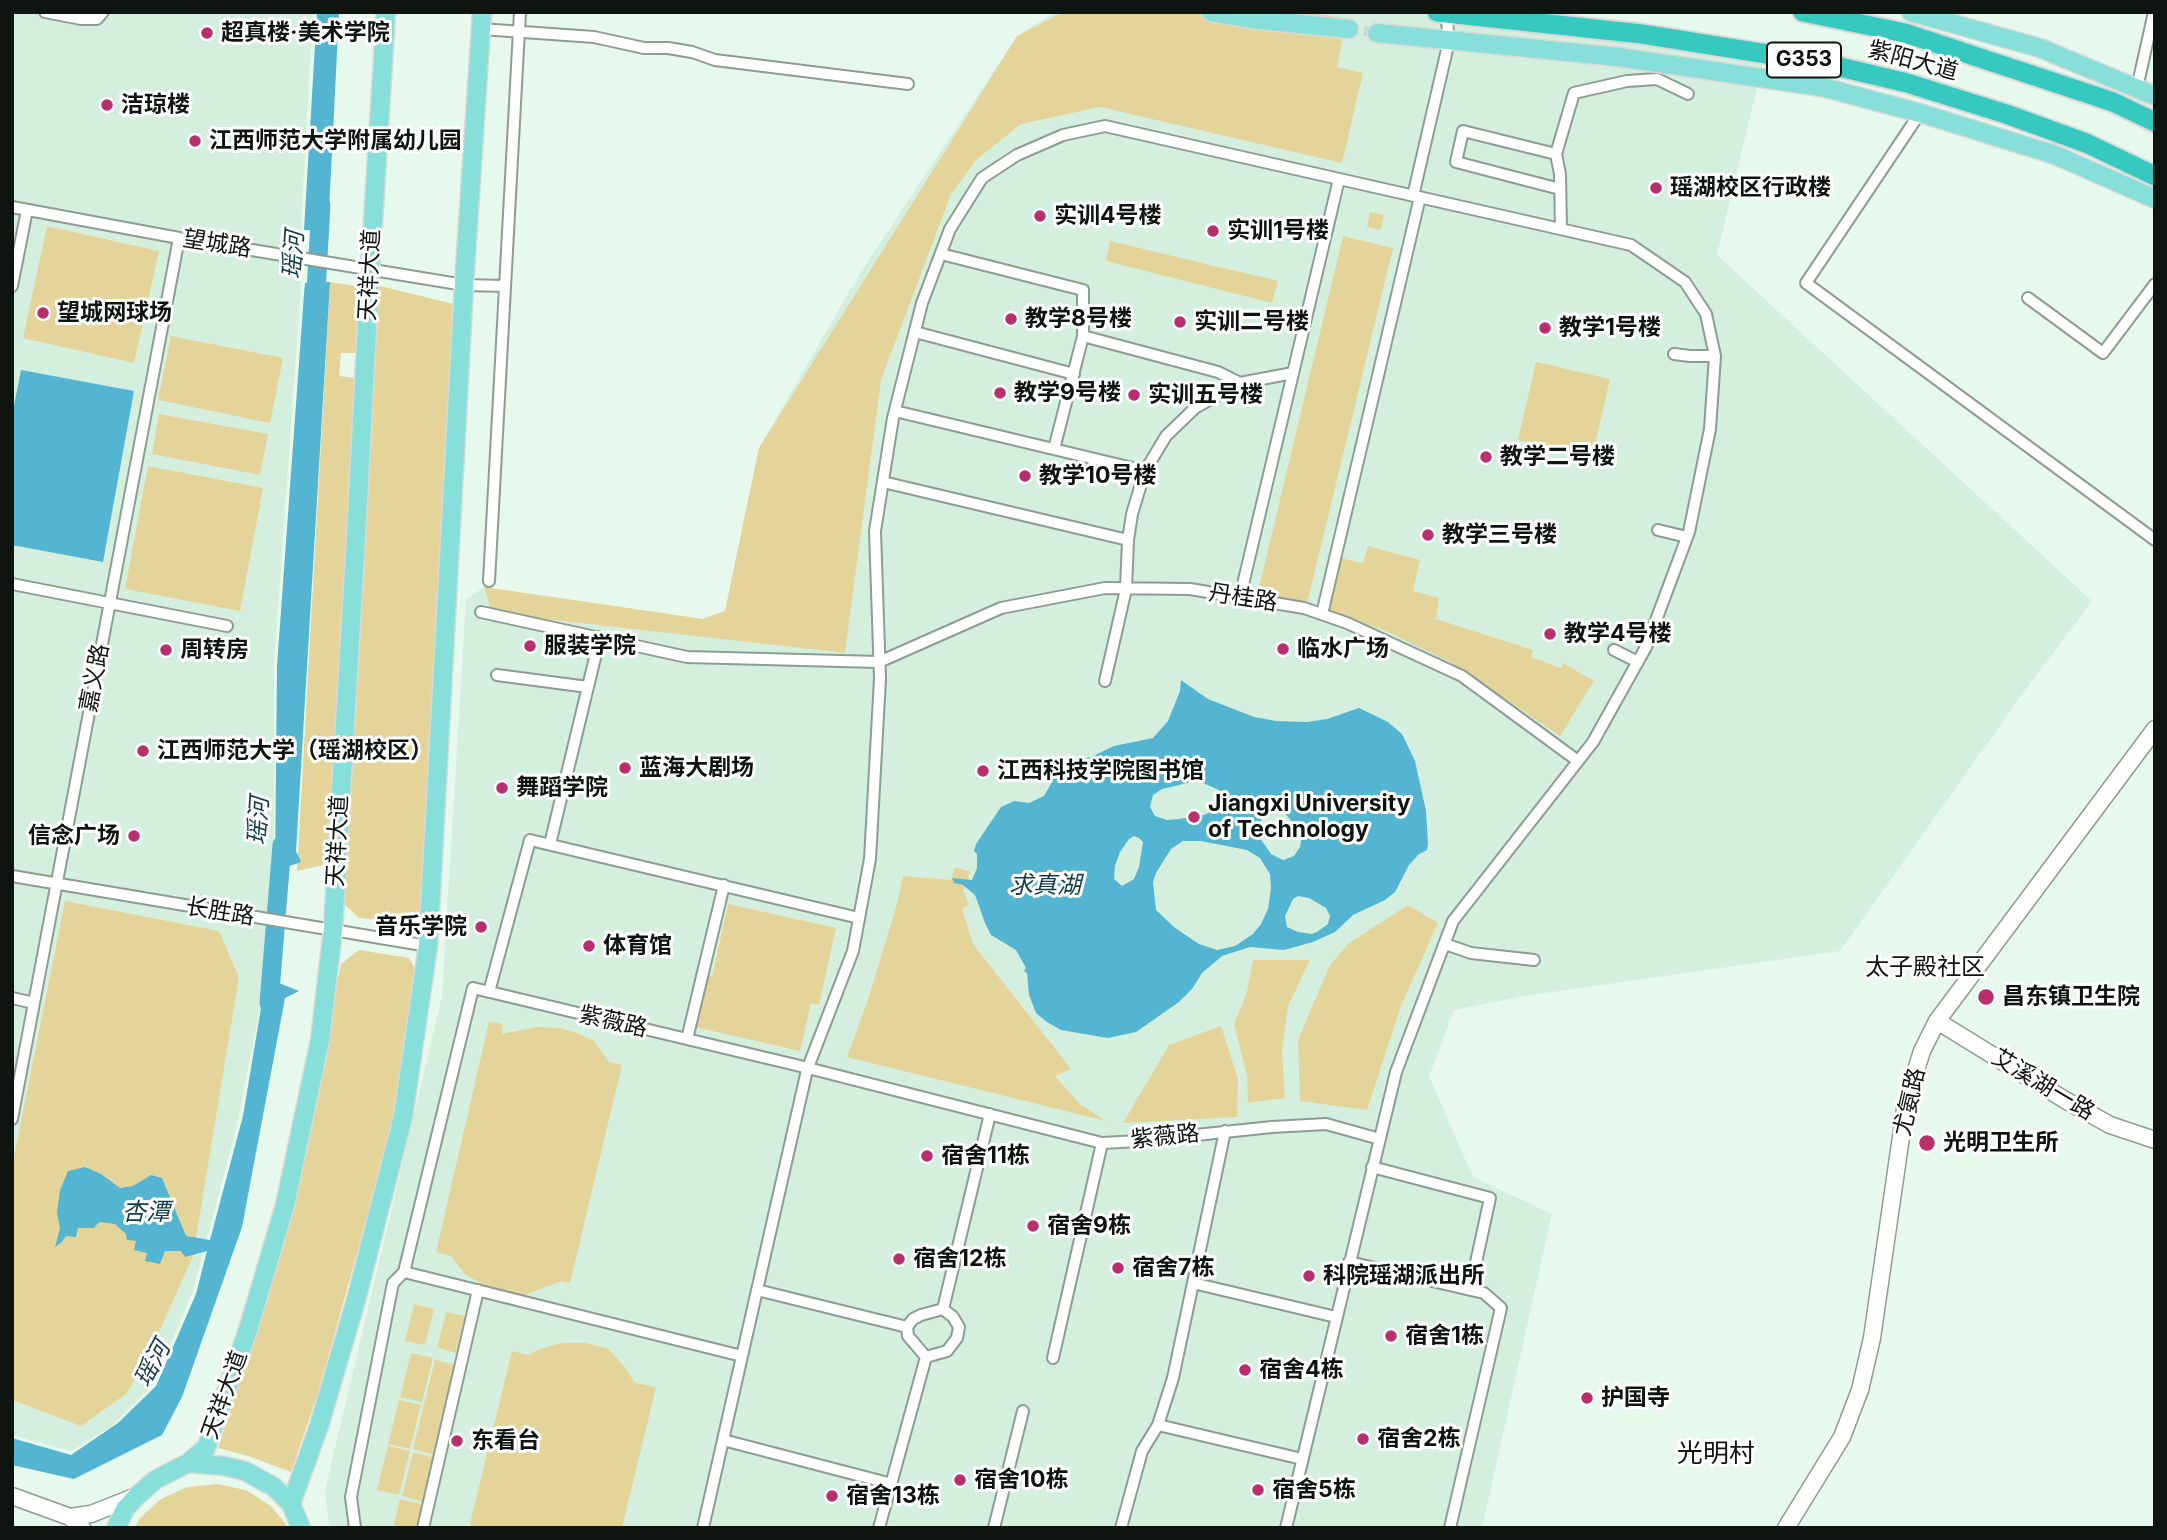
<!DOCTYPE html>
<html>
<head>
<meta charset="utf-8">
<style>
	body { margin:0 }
	#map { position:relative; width:2167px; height:1540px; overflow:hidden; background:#e7f9ed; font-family:Inter,sans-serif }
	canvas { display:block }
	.frame { position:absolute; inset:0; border:14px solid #0e1410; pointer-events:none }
</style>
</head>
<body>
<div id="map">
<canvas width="2167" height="1540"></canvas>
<div class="frame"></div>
</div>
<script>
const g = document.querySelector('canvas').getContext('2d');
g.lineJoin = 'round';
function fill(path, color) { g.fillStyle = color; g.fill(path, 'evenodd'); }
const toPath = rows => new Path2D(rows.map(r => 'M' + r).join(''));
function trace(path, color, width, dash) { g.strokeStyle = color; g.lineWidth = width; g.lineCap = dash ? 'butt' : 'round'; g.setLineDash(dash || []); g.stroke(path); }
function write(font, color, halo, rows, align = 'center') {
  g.font = font + ' Inter,"Noto Sans SC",sans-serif'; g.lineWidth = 6; g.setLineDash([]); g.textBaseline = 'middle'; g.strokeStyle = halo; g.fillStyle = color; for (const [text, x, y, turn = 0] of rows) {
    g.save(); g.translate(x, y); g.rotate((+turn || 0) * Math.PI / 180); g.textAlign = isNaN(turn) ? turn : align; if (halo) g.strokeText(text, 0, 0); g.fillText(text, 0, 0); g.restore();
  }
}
const built = toPath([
	[12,12,313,12,302,206,301,286,274,664,274,838,262,997,237,1125,193,1291,153,1385,110,1428,71,1451,12,1435],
	[1055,12,1412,12,1623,32,1764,58,1717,255,2092,601,2031,682,1840,951,1524,996,1454,1010,1429,1076,1473,1177,1552,1214,1482,1528,329,1528,325,1490,442,996,466,600,484,587,703,619,725,611,759,448,857,278,1017,36]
]);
const green = toPath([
	[1063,12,1300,12,1338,17,1346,22,1337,67,1363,73,1342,163,1100,107,1021,124,976,160,951,194,881,380,845,653,492,613,484,587,703,619,725,611,759,448,1017,36],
	[1370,212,1384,215,1381,230,1367,227],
	[47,226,159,251,134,363,23,338],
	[1343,236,1393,248,1307,604,1258,592],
	[1110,241,1278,281,1272,303,1106,261],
	[330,282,362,287,359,353,341,353,339,376,357,378,328,864,297,871],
	[376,285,454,304,423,924,359,918,341,901],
	[171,336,283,358,270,423,158,400],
	[1536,362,1610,379,1592,458,1518,440],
	[159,414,268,434,260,475,152,454],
	[148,466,263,488,240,611,125,589],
	[1368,546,1420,560,1413,591,1439,598,1436,619,1533,650,1531,657,1561,668,1563,663,1594,681,1560,736,1478,680,1450,662,1386,631,1329,611,1340,558,1363,563],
	[955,867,970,872,963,891,969,905,962,909,973,944,1071,1069,1055,1076,1080,1104,1106,1121,847,1057,868,1000,897,904,903,876,951,880],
	[65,901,219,931,239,977,193,1256,149,1355,126,1394,81,1426,12,1400,12,1167],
	[728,904,836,928,819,1005,811,1003,800,1051,695,1027,707,975,712,977],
	[1408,905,1438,923,1401,1006,1367,1110,1300,1101,1298,1040,1330,965,1348,944],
	[359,950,409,958,415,969,394,1121,318,1393,291,1472,248,1456,218,1448,285,1242,341,964],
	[1253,960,1310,960,1288,1006,1282,1051,1285,1098,1248,1103,1247,1076,1234,1024,1247,992],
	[489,1022,503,1024,502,1034,537,1027,560,1028,575,1032,594,1041,609,1062,622,1065,570,1283,562,1281,525,1295,496,1292,466,1275,451,1256,436,1252],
	[1221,1026,1238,1079,1237,1117,1123,1123,1169,1045],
	[414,1304,434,1309,425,1345,405,1341],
	[446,1312,465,1316,456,1353,437,1348],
	[562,1343,586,1343,607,1348,623,1365,635,1383,656,1387,622,1528,469,1528,512,1351,528,1355,539,1349],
	[411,1353,433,1358,422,1402,400,1397],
	[435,1360,457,1365,435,1455,413,1449],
	[399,1400,421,1405,410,1449,388,1444],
	[388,1446,410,1451,399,1495,377,1490],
	[413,1452,435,1458,424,1502,402,1496],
	[217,1484,246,1490,271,1506,289,1528,135,1528,139,1519,161,1499,187,1487],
	[400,1499,424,1505,418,1528,393,1528]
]);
const water = toPath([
	[317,12,339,12,328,231,304,230],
	[330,282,296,851,301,862,275,871,277,666,304,294,305,283],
	[21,370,134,391,103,562,12,545,12,416],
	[1181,680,1208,699,1254,717,1276,721,1307,722,1327,719,1359,708,1388,722,1402,734,1415,761,1426,811,1428,843,1427,850,1419,854,1409,865,1395,892,1385,900,1353,915,1335,932,1313,942,1284,950,1250,947,1222,956,1202,973,1192,989,1179,1002,1136,1032,1108,1038,1061,1030,1047,1022,1036,1013,1029,995,1027,973,1024,971,1026,968,1016,950,991,935,985,923,975,895,963,885,954,883,952,878,972,880,977,868,977,854,974,851,976,844,1001,807,1014,801,1029,803,1044,796,1052,782,1052,771,1056,767,1091,757,1114,746,1153,738,1168,721,1180,691],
	[1192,782,1203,783,1219,790,1226,798,1224,805,1204,815,1179,819,1167,820,1155,816,1150,807,1153,795,1162,789],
	[1279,809,1284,812,1293,823,1300,836,1301,841,1300,847,1294,856,1283,860,1271,854,1258,835,1262,816],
	[1134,836,1139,838,1143,842,1139,867,1134,879,1122,886,1114,879,1115,866,1120,852,1129,839],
	[1183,841,1201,841,1247,850,1260,858,1270,874,1271,888,1268,909,1261,924,1253,934,1235,946,1217,950,1199,944,1175,928,1156,910,1153,882,1156,873,1171,849],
	[1298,896,1309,898,1326,908,1330,916,1328,924,1317,932,1312,934,1298,932,1287,927,1285,916,1293,899],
	[266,978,299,991,285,998,242,1227,182,1397,162,1435,74,1479,12,1465,12,1438,71,1455,118,1423,156,1386,196,1294,207,1251,185,1257,181,1251,165,1251,160,1264,145,1261,147,1253,134,1250,136,1241,127,1240,126,1234,115,1224,99,1222,94,1228,78,1228,76,1237,66,1236,61,1243,55,1247,60,1228,57,1213,60,1190,68,1171,85,1167,101,1174,120,1188,133,1186,151,1175,162,1178,186,1236,210,1240,243,1116]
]);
const river = toPath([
	[315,308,321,205],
	[269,1003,282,845]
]);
const streetTunnel = toPath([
	[1349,29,1377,33]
]);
const street = toPath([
	[45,12,81,19,97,19,103,12],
	[481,29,594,37,644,48,668,48,692,52,715,60,908,84],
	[2137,88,2154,12],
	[1920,113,1806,283,2155,540],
	[1556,154,1463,131,1456,162,1560,189],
	[1413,196,1449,41,1446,12],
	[12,207,179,238,464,285,505,286],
	[1561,229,1560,174,1556,154,1574,93,1627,81,1657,79,1688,94],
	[941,254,1083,290,1083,336],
	[12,286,27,210],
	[2028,298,2103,353,2155,284],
	[915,332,1074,374],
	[1674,354,1690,356,1715,356],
	[895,411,1145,471],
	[1054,449,1083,336,1218,372,1240,383],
	[883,482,1128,540],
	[1658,530,1687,537],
	[489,581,520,12],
	[12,584,227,626],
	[1240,597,1339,179],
	[481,612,687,657,879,662,1001,608,1105,588,1190,589,1304,608,1347,623,1462,676,1578,761],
	[1322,614,1420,197],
	[1614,650,1638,662],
	[497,675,588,687],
	[1105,681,1126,589,1128,540,1132,514,1145,471,1166,436,1195,408,1240,383,1293,373],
	[550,844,600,637],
	[12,876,428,946],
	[1445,944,1471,953,1534,960],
	[489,992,530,840,859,918],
	[12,998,34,1003],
	[687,1039,724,885],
	[12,1119,179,238],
	[1372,1167,1490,1198,1470,1290],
	[1349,1262,1484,1293,1501,1308,1450,1528],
	[1193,1283,1336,1317],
	[757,1290,907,1327],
	[943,1309,990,1114],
	[943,1309,953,1317,959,1327,957,1338,947,1351,926,1357,908,1336,907,1327,913,1319,921,1315,943,1309],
	[742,1356,404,1272,473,988,800,1066,1102,1143,1139,1141,1272,1127,1326,1124,1380,1139],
	[1053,1358,1102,1143],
	[1158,1425,1302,1459],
	[723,1440,892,1484],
	[355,1528,351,1497,393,1283,404,1272],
	[423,1528,478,1290],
	[703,1528,807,1070,853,951,870,859,880,679,875,531,893,418,922,303,950,229,982,178,1017,155,1063,135,1105,126,1631,245,1685,282,1706,314,1715,356,1710,429,1689,532,1646,647,1593,742,1453,921,1396,1072,1286,1528],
	[879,1528,926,1357],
	[994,1528,1023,1411],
	[1121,1528,1142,1451,1158,1425,1173,1378,1225,1131]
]);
const secondary = toPath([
	[1937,1021,2065,1100,2110,1125,2155,1140],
	[12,1496,70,1517],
	[82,1528,70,1517,91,1514,134,1497],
	[1786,1528,1842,1437,1860,1390,1872,1338,1906,1102,1922,1051,1937,1021,2155,729]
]);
const primary = toPath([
	[1211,12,1259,20,1349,29],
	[1911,12,2040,48,2155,96],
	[1377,33,1618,57,1822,87,1920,113,2055,155,2155,199],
	[188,1463,224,1466,245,1471,274,1487,291,1504],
	[116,1528,125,1509,137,1496,155,1480,188,1463,206,1448,248,1330,285,1205,320,1040,333,929,356,537,370,270,386,12],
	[301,1528,291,1504,319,1426,356,1300,403,1117,428,946,464,285,482,12]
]);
const highway = toPath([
	[1437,12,1642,34,1823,63,1907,83,2006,114,2086,143,2155,176],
	[1803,12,1905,33,2113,102,2155,122]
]);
const markers = [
	[207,33,7,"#b82f6c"],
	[107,105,7,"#b82f6c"],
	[195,141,7,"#b82f6c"],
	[1656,188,7,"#b82f6c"],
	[1040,216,7,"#b82f6c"],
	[1213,231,7,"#b82f6c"],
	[43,313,7,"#b82f6c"],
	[1011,319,7,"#b82f6c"],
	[1180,322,7,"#b82f6c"],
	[1545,328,7,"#b82f6c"],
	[1000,393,7,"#b82f6c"],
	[1134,395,7,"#b82f6c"],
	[1486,457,7,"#b82f6c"],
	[1025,476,7,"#b82f6c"],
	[1428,535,7,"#b82f6c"],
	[1550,634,7,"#b82f6c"],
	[530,646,7,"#b82f6c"],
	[1283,649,7,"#b82f6c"],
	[166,650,7,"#b82f6c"],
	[143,751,7,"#b82f6c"],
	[625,768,7,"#b82f6c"],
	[983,771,7,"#b82f6c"],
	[502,788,7,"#b82f6c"],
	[1194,817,7,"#b82f6c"],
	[134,836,7,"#b82f6c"],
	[481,927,7,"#b82f6c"],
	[589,946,7,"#b82f6c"],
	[1986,997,9,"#b82f6c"],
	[1927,1143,9,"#b82f6c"],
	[927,1156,7,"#b82f6c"],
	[1033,1226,7,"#b82f6c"],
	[899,1259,7,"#b82f6c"],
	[1118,1268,7,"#b82f6c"],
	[1309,1276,7,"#b82f6c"],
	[1391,1336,7,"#b82f6c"],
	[1245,1370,7,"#b82f6c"],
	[1587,1398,7,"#b82f6c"],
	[1363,1439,7,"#b82f6c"],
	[457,1441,7,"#b82f6c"],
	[960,1480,7,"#b82f6c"],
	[1258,1490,7,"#b82f6c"],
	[832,1496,7,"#b82f6c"]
];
const shields = [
	[1804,60,74]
];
const shieldNames = [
	["G353",1804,60]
];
const poiNames = [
	["超真楼·美术学院",221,33],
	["洁琼楼",121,105],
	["江西师范大学附属幼儿园",209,141],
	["瑶湖校区行政楼",1670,188],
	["实训4号楼",1054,216],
	["实训1号楼",1227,231],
	["望城网球场",57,313],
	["教学8号楼",1025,319],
	["实训二号楼",1194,322],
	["教学1号楼",1559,328],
	["教学9号楼",1014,393],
	["实训五号楼",1148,395],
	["教学二号楼",1500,457],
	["教学10号楼",1039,476],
	["教学三号楼",1442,535],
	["教学4号楼",1564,634],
	["服装学院",544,646],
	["临水广场",1297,649],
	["周转房",180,650],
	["江西师范大学（瑶湖校区）",157,751],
	["蓝海大剧场",639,768],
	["江西科技学院图书馆",997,771],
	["舞蹈学院",516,788],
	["Jiangxi University",1208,804],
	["of Technology",1208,830],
	["信念广场",120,836,"right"],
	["音乐学院",467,927,"right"],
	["体育馆",603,946],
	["昌东镇卫生院",2002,997],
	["光明卫生所",1943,1143],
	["宿舍11栋",941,1156],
	["宿舍9栋",1047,1226],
	["宿舍12栋",913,1259],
	["宿舍7栋",1132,1268],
	["科院瑶湖派出所",1323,1276],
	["宿舍1栋",1405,1336],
	["宿舍4栋",1259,1370],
	["护国寺",1601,1398],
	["宿舍2栋",1377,1439],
	["东看台",471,1441],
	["宿舍10栋",974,1480],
	["宿舍5栋",1272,1490],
	["宿舍13栋",846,1496]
];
const streetNames = [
	["紫阳大道",1913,61,15],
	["望城路",217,244,9],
	["天祥大道",370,275,-87],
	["丹桂路",1243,598,9],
	["嘉义路",95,678,-79],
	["天祥大道",338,841,-87],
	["长胜路",220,912,9],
	["紫薇路",613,1022,13],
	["艾溪湖一路",2043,1085,31],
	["尤氨路",1910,1102,-77],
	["紫薇路",1165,1137,-6],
	["天祥大道",225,1395,-70]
];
const waterNames = [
	["瑶河",294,255,-86],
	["瑶河",259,821,-86],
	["求真湖",1045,886],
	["杏潭",146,1213],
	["瑶河",153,1364,-62]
];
const neighbourhoodNames = [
	["太子殿社区",1925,968]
];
const quarterNames = [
	["光明村",1716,1454]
];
fill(built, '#d5efde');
fill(green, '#e5d49a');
fill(water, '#54b5d2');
trace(river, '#54b5d2', 19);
trace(streetTunnel, '#c6d7cc', 10, [10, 5]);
trace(street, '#8c9d91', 14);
trace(secondary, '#8c9d91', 19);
trace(primary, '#d8d9d9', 21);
trace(highway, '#d8d9d9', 23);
trace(street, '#fff', 10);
trace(secondary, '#fff', 16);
trace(primary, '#86dfd9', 18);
trace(highway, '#35c9bf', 19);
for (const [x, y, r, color] of markers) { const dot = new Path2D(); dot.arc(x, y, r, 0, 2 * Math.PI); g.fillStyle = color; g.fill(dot); trace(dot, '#fff', 2.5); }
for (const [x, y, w] of shields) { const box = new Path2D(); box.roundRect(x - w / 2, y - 17.5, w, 35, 5); g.fillStyle = '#fff'; g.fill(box); trace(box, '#0e1410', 2); }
write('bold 21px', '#0e1410', null, shieldNames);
write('bold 23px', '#0e1410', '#fff', poiNames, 'left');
write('23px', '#0e1410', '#fff', streetNames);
write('italic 24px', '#113d4a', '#fff', waterNames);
write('24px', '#0e1410', '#fff', neighbourhoodNames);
write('26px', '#0e1410', '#fff', quarterNames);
</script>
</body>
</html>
